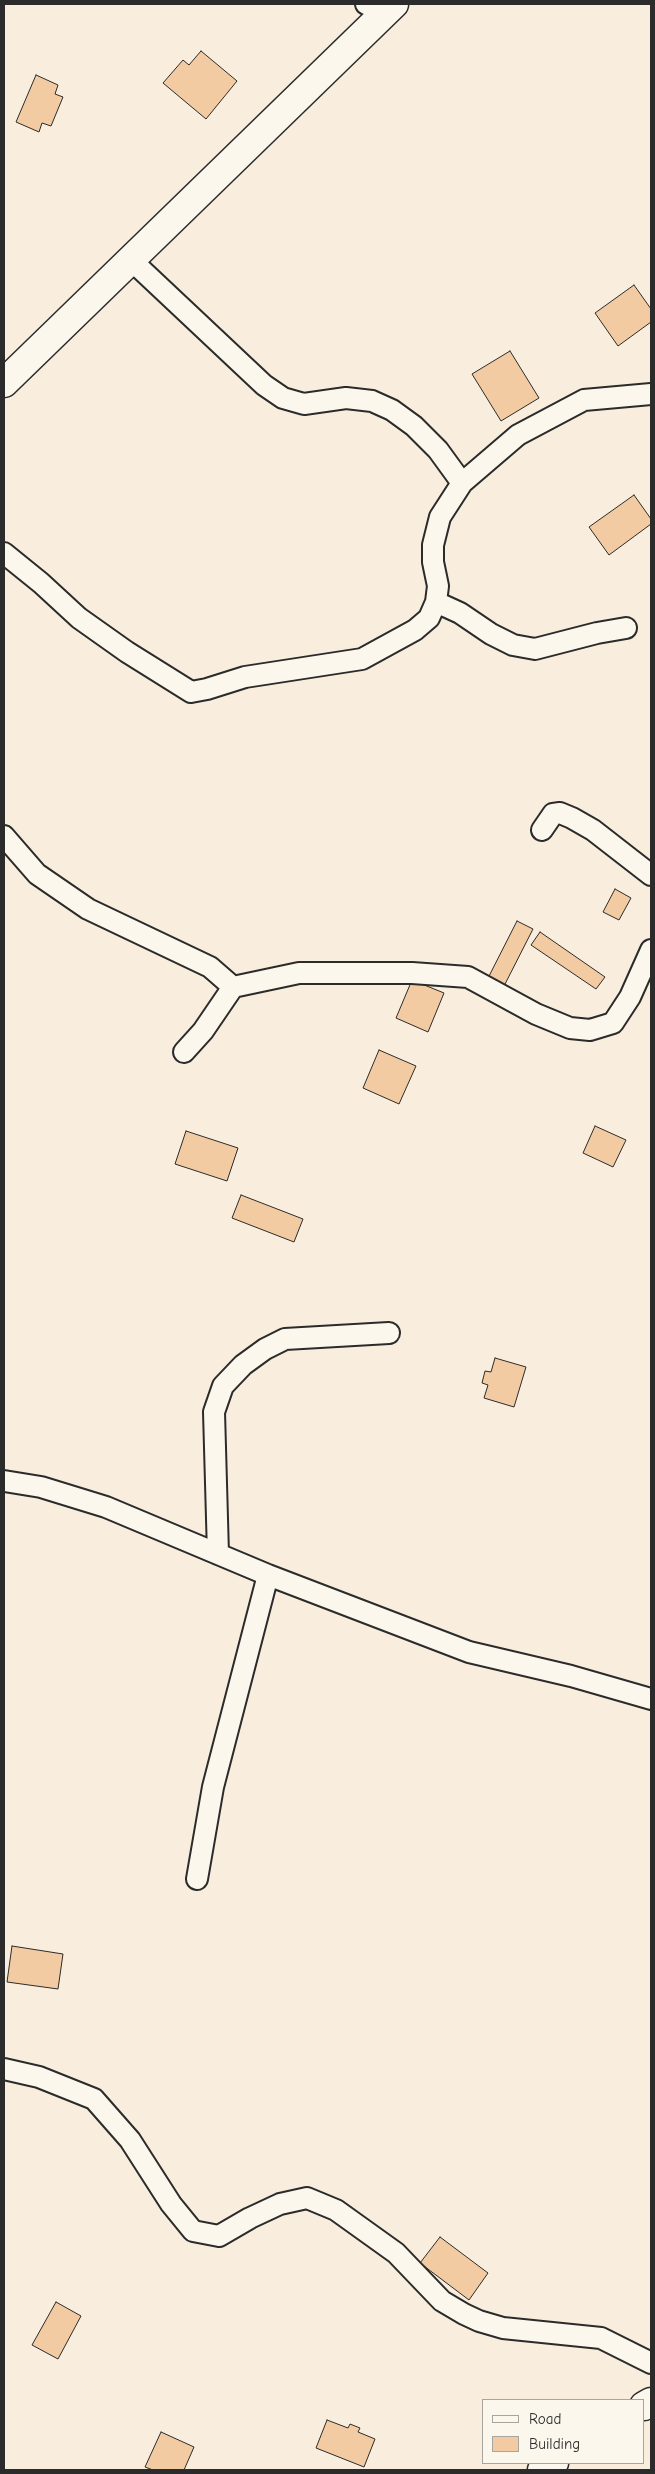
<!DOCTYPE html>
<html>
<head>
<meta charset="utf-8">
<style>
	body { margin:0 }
	#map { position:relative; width:655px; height:2474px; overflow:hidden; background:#f9eedd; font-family:"Comic Neue",sans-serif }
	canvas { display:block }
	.frame { position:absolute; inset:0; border:5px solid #2b2b2b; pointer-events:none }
	.legend { position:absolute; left:482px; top:2399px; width:162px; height:65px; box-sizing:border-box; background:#fbf7ec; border:1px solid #a8a59f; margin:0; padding:6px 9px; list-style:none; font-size:15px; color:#2b2b2b }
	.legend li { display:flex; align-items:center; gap:10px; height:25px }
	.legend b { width:25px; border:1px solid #a8a59f }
</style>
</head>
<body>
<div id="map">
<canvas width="655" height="2474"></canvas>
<div class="frame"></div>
<ul class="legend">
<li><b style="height:6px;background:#fbf7ec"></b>Road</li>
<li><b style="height:14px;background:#f3cba2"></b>Building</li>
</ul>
</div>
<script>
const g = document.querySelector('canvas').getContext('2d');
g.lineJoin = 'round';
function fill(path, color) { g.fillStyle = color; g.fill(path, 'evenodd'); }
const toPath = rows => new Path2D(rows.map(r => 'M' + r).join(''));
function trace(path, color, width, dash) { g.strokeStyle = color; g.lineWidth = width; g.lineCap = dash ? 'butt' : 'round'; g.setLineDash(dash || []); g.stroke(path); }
const building = toPath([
	[201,51,237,81,206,119,163,83,183,60,189,65,201,51],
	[36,75,58,85,55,94,63,97,51,126,42,123,39,132,16,122,36,75],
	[634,285,651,309,651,322,618,346,595,313,634,285],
	[510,351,539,398,501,421,472,374,510,351],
	[634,495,651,519,651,524,609,555,589,527,634,495],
	[615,889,631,898,619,920,603,912,615,889],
	[517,921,533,929,502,990,486,982,517,921],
	[540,932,605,977,596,989,531,945,540,932],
	[412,980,444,993,428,1032,396,1018,412,980],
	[379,1050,416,1066,399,1104,363,1088,379,1050],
	[595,1126,626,1140,613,1167,583,1153,595,1126],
	[186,1131,238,1148,227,1181,175,1164,186,1131],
	[241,1195,303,1219,294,1242,232,1218,241,1195],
	[495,1358,526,1367,514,1407,484,1398,488,1385,482,1383,485,1371,491,1372,495,1358],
	[12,1946,63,1954,58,1989,7,1982,12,1946],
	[440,2237,488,2273,469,2300,420,2263,440,2237],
	[56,2302,81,2316,58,2359,32,2345,56,2302],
	[327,2420,348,2428,350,2424,360,2428,358,2432,375,2439,364,2467,316,2448,327,2420],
	[161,2432,194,2447,184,2470,153,2470,145,2467,161,2432]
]);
const minor = toPath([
	[366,4,386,12],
	[130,259,264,385,283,398,304,404,346,398,372,401,392,410,414,426,438,450,462,483],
	[4,553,41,583,79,618,127,652,191,692,207,689,245,677,362,659,415,630,429,618,436,602,438,586,433,562,433,545,440,517,462,483,518,435,584,400,651,394],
	[436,602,460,613,491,634,513,645,535,649,597,633,626,628],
	[542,830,553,814,560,813,572,818,593,830,651,875],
	[4,836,37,874,88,909,210,967,233,987],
	[184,1052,203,1031,233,987,299,973,412,973,468,977,536,1014,570,1028,590,1030,613,1023,630,997,651,950],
	[4,1481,41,1487,106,1507,268,1575,469,1652,571,1676,651,1699],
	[218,1554,214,1412,223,1386,243,1365,265,1349,285,1339,389,1333],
	[197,1879,213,1787,268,1575],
	[4,2069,39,2077,94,2099,130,2140,171,2204,193,2231,219,2236,250,2218,280,2204,307,2198,336,2210,396,2253,442,2301,464,2314,479,2321,503,2328,601,2338,651,2363]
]);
const secondary = toPath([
	[4,383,394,4]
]);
const primary = toPath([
	[644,2406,651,2402],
	[542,2470,554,2463]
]);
fill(building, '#f3cba2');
trace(building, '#2b2b2b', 1);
trace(minor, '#2b2b2b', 24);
trace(secondary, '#2b2b2b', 31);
trace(primary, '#2b2b2b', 31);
trace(minor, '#fbf7ec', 20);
trace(secondary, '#fbf7ec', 28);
trace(primary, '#fbf7ec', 28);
</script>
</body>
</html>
